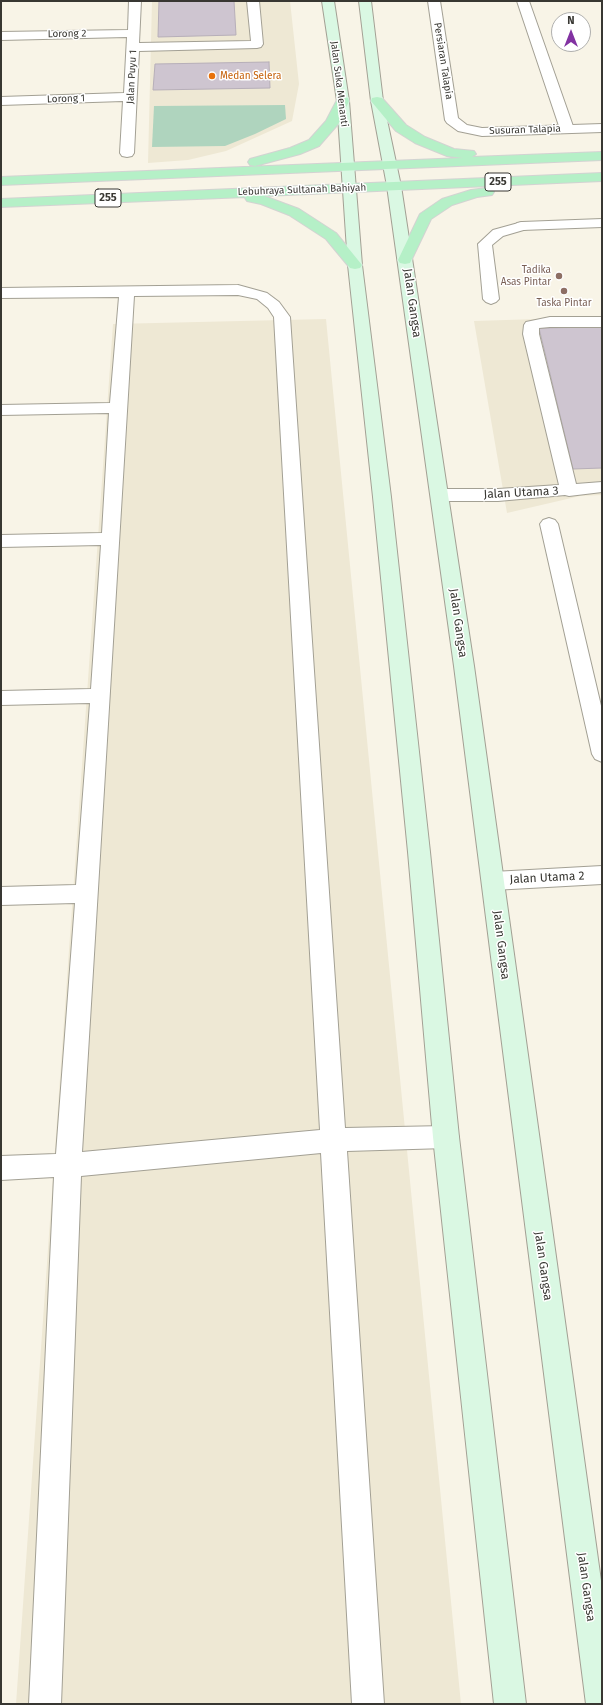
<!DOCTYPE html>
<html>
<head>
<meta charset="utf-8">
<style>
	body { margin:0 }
	#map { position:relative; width:603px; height:1705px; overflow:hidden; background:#f8f4e7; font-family:"Fira Sans",sans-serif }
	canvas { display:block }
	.frame { position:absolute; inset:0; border:2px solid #383732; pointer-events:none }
	.north { position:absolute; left:551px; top:12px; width:40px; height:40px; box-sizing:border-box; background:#fff; border:1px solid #afafad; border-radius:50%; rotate:0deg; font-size:11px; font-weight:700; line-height:16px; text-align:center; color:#383732 }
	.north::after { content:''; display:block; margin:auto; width:14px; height:18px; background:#8232a2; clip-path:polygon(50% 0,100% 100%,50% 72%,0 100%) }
</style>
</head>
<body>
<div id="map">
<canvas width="603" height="1705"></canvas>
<div class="frame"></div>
<div class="north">N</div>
</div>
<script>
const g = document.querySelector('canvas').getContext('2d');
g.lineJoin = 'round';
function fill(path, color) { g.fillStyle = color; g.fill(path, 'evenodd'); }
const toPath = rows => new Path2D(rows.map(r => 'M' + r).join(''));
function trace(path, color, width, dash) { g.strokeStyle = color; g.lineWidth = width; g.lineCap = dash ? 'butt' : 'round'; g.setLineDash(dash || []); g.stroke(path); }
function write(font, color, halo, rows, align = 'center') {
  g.font = font + ' "Fira Sans",sans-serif'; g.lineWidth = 3; g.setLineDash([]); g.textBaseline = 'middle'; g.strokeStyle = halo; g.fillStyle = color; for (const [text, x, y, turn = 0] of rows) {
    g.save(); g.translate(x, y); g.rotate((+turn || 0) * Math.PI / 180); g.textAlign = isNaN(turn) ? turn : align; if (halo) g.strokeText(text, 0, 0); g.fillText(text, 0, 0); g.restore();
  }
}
const built = toPath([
	[152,1,290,1,299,84,292,121,226,151,188,160,148,163],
	[602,317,602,495,580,496,507,513,474,321],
	[326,319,461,1704,16,1704,113,324]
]);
const green = toPath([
	[285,105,286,119,255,134,225,146,152,147,154,106]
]);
const building = toPath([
	[159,1,234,1,236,35,158,37,159,1],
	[269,62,270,88,153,90,155,64,269,62],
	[602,327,602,468,573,469,539,328,602,327]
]);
const lane = toPath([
	[517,1,529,1,574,129,572,132,567,133,562,132,560,129,517,1],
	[522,222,527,223,529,226,527,229,503,236,492,245,499,299,496,302,491,304,486,302,483,299,478,244,493,230,522,222]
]);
const street = toPath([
	[129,1,141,1,139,43,251,41,247,1,259,1,263,44,261,47,257,48,139,51,134,153,132,156,127,157,122,156,120,153,123,101,1,105,1,97,124,93,127,37,1,40,1,32,128,30,129,1],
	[428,1,440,1,458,118,467,125,482,128,602,124,602,132,482,136,458,131,447,123,445,120,428,1],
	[602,219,602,227,522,230,517,229,515,226,517,223,522,222,602,219],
	[238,285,267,293,279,302,290,317,345,1128,446,1126,455,1129,459,1137,455,1145,446,1148,347,1151,384,1704,352,1704,321,1153,81,1176,61,1704,29,1704,54,1177,1,1180,1,1156,56,1154,75,903,1,905,1,887,76,885,90,703,1,705,1,691,91,689,101,545,1,547,1,535,102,533,109,413,1,415,1,405,110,403,119,297,1,298,1,288,238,285],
	[238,295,257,299,268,308,274,317,320,1130,82,1152,134,296,238,295],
	[550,317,602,317,602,327,550,327,539,328,539,334,576,484,602,482,602,492,569,496,565,495,498,501,440,501,434,499,431,495,434,491,440,489,498,489,559,485,523,334,524,325,526,322,550,317],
	[549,518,555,520,558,524,602,710,602,762,595,759,592,754,540,524,543,520,549,518],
	[602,866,602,884,493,890,485,887,482,881,485,875,493,872,602,866]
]);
const secondary = toPath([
	[322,1,334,1,349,101,362,265,391,497,430,852,459,1137,526,1704,494,1704,433,1137,408,852,373,497,348,265,337,101,322,1],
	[359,1,371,1,383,101,401,186,474,666,602,1588,602,1704,586,1704,454,666,387,186,371,101,359,1]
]);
const primary = toPath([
	[343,97,348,98,349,101,339,123,319,146,300,154,255,166,250,165,248,162,250,159,290,148,309,140,326,121,338,98,343,97],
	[377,97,382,98,406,125,425,137,454,149,474,151,476,154,472,157,602,152,602,160,1,185,1,177,463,158,447,156,415,143,396,131,371,101,372,98,377,97],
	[602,173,602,181,264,196,299,209,336,233,362,265,360,268,355,269,350,268,326,239,289,215,261,204,247,201,245,198,246,197,1,207,1,199,602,173],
	[487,188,492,189,494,192,492,195,477,197,452,205,431,219,410,263,405,264,400,263,398,260,420,214,442,199,471,190,487,188]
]);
const markers = [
	[212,76,4,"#e8710a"],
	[559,276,4,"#8d6e63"],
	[564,291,4,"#8d6e63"]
];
const farStreetnames = [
	["Lorong 2",67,34,-1],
	["Persiaran Talapia",443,61,81],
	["Jalan Puyu 1",132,77,-87],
	["Jalan Suka Menanti",339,84,83],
	["Lorong 1",66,99,-2],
	["Susuran Talapia",525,130,-2],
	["Lebuhraya Sultanah Bahiyah",302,190,-2]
];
const farFoodnames = [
	["Medan Selera",220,76]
];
const farEducationnames = [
	["Tadika",551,270],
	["Asas Pintar",551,282],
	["Taska Pintar",564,303,"center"]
];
const shields = [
	[498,182,26],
	[108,198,26]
];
const shieldNames = [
	["255",498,182],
	["255",108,198]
];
const streetNames = [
	["Jalan Gangsa",412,303,82],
	["Jalan Utama 3",521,493,-3],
	["Jalan Gangsa",458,623,82],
	["Jalan Utama 2",547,878,-3],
	["Jalan Gangsa",501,945,83],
	["Jalan Gangsa",543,1266,82],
	["Jalan Gangsa",586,1587,82]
];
fill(built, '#eee8d4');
fill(green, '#afd4be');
fill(building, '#cec5d0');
trace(building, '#b7afb9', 1);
trace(lane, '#a3a094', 2);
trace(street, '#a3a094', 2);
trace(secondary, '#a3a094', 2);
trace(primary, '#d3d3d2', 2);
fill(lane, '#fff');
fill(street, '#fff');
fill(secondary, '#daf8e3');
fill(primary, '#b5f0c7');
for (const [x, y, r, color] of markers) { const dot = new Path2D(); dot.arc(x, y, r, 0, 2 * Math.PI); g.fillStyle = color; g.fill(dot); trace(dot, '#fff', 1.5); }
write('10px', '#383732', '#fff', farStreetnames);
write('10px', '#c56008', '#fff', farFoodnames, 'left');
write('10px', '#785e54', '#fff', farEducationnames, 'right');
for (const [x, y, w] of shields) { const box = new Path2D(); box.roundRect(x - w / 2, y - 9, w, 18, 3); g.fillStyle = '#fff'; g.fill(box); trace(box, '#383732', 1); }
write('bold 11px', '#383732', null, shieldNames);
write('12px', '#383732', '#fff', streetNames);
</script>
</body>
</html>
